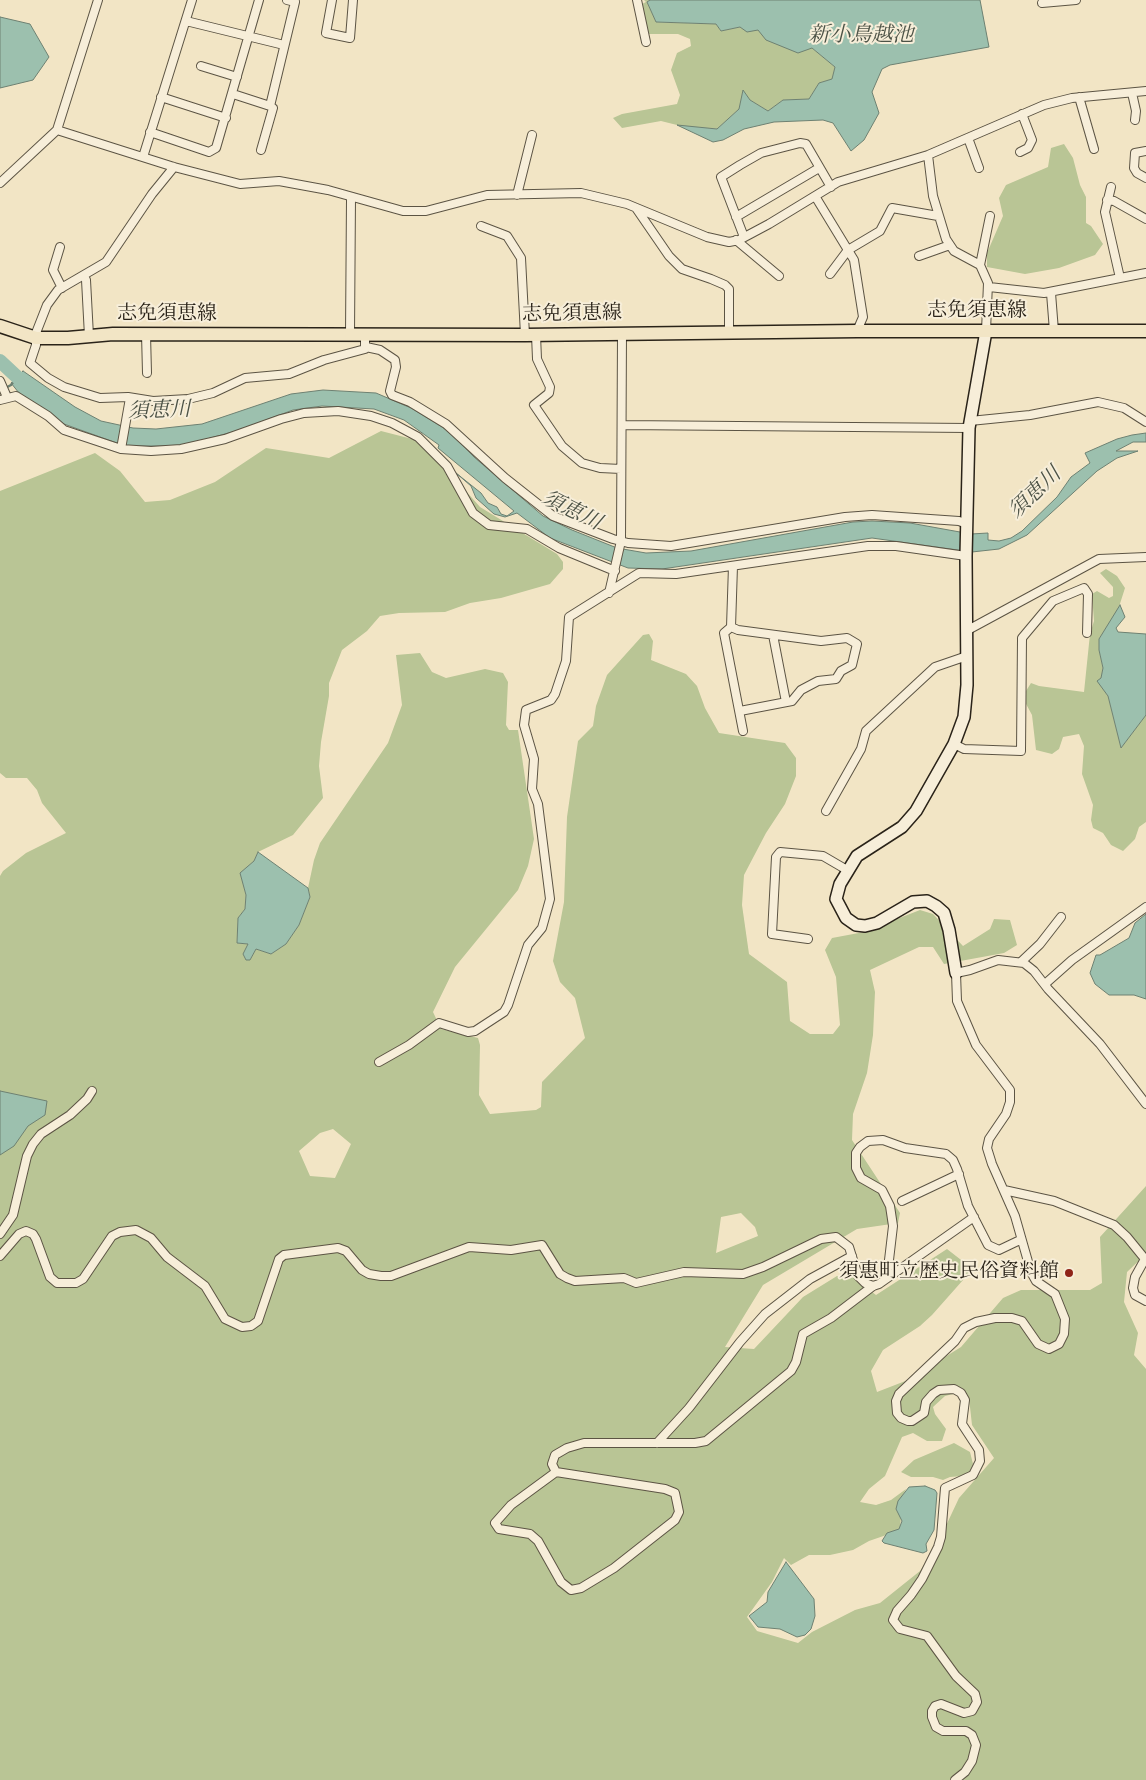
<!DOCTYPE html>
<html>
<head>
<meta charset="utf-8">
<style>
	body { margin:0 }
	canvas { display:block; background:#f2e5c5 }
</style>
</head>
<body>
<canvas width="1146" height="1780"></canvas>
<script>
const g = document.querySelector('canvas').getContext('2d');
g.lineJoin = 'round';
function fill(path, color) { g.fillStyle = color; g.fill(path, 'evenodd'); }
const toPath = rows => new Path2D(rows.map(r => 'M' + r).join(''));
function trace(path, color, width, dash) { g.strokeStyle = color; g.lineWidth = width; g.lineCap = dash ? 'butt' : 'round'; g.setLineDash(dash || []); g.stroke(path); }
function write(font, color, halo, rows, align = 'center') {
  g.font = font + ' "IM FELL DW Pica","Noto Serif JP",serif'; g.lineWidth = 4; g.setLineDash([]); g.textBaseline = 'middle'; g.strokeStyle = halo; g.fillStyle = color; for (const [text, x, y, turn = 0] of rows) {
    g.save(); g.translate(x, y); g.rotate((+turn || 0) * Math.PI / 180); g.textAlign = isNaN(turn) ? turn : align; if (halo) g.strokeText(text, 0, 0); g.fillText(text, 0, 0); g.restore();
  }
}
const green = toPath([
	[644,0,650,0,647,2,656,22,716,24,721,31,740,27,758,30,812,48,835,67,832,79,819,83,809,99,783,100,768,111,750,100,743,91,739,109,717,129,685,127,661,121,622,128,613,118,622,114,677,104,680,95,671,70,677,53,691,46,690,39,678,34,647,34,642,4,646,2],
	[1064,144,1073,158,1080,185,1086,197,1086,223,1091,226,1103,244,1095,255,1059,268,1025,274,987,267,987,253,1003,216,999,198,1006,185,1048,167,1051,148],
	[381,431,416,440,443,465,480,507,557,554,563,562,563,569,550,584,501,598,470,603,445,612,399,613,380,616,367,631,342,650,329,683,329,696,321,742,319,766,323,798,293,835,258,852,254,861,241,873,246,895,245,909,238,918,237,943,248,944,243,954,247,960,250,960,256,949,271,954,286,944,299,925,310,897,308,888,314,860,320,843,388,743,402,705,396,655,420,653,432,672,446,678,485,669,503,673,508,682,506,725,509,730,518,730,534,839,528,866,518,890,455,967,433,1012,441,1029,478,1038,480,1045,479,1095,490,1114,536,1110,541,1107,542,1082,585,1038,575,998,560,982,553,961,564,902,567,817,578,741,593,726,596,706,607,675,643,635,649,634,653,641,651,660,686,674,697,686,705,708,719,733,785,743,796,758,796,776,785,804,766,833,744,875,742,905,749,954,787,982,790,1021,810,1034,833,1034,840,1025,836,977,825,950,832,938,864,932,920,910,933,914,963,946,990,929,994,919,1010,920,1017,945,1004,953,944,964,933,947,919,947,870,970,875,992,873,1035,867,1073,853,1114,852,1140,900,1213,898,1223,857,1229,763,1285,725,1347,754,1349,803,1297,837,1276,851,1276,876,1295,947,1249,965,1263,971,1271,932,1315,920,1326,883,1350,871,1371,877,1392,908,1380,961,1347,1003,1298,1021,1290,1090,1290,1102,1283,1100,1237,1146,1186,1146,1254,1127,1272,1124,1302,1138,1333,1134,1355,1146,1369,1146,1780,0,1780,0,876,3,871,26,853,66,833,42,803,37,790,27,778,6,778,0,773,0,491,95,453,120,471,145,502,170,500,215,482,266,448,329,458],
	[333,1129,351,1144,335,1178,310,1176,299,1151,320,1133],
	[741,1213,755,1227,758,1236,716,1253,721,1217],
	[965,1391,969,1398,972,1425,994,1458,959,1498,936,1547,920,1571,880,1603,855,1610,812,1632,798,1643,757,1631,747,1617,772,1582,784,1558,791,1565,809,1555,830,1555,853,1550,869,1541,895,1532,900,1528,901,1517,896,1509,906,1489,891,1500,876,1505,860,1502,869,1489,885,1476,902,1437,913,1433,927,1441,942,1441,946,1429,935,1414,933,1407,945,1396],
	[1106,569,1117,576,1125,588,1117,613,1099,639,1099,650,1103,668,1101,684,1108,696,1121,748,1146,715,1146,822,1139,827,1135,839,1123,851,1111,845,1103,833,1093,828,1091,820,1093,805,1082,774,1084,746,1079,734,1063,737,1059,749,1052,754,1036,750,1032,715,1025,702,1026,691,1031,683,1039,686,1084,692,1090,634,1094,621,1092,594,1097,591,1109,598,1113,596,1113,587,1100,573],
	[954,1443,970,1452,973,1464,969,1472,963,1476,950,1477,943,1480,933,1477,911,1477,901,1472,914,1460]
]);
const water = toPath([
	[650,0,980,0,989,47,890,65,882,69,872,92,879,113,864,140,851,151,833,123,823,120,774,122,744,129,723,140,713,142,677,125,717,129,739,109,743,90,750,100,768,111,783,100,809,99,819,83,832,79,835,67,812,48,798,53,766,40,758,30,747,32,740,27,721,31,716,24,656,22,647,2,650,0],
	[0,17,30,24,49,57,33,80,0,88,0,17],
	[23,371,75,407,101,421,133,428,156,429,202,424,291,394,323,390,376,393,411,408,450,432,474,457,543,516,572,530,617,548,646,553,691,551,853,522,872,521,910,523,971,534,988,533,988,540,999,541,1011,538,1022,531,1057,497,1071,477,1090,463,1085,453,1117,439,1132,435,1146,433,1146,442,1133,442,1116,451,1138,451,1117,458,1097,471,1027,535,999,549,972,552,872,538,662,569,628,568,550,538,517,513,505,517,494,514,476,498,471,486,456,473,481,493,488,503,497,507,501,514,507,516,514,511,438,448,439,445,404,420,374,409,322,406,293,410,236,431,181,446,125,446,64,424,19,393,11,383,23,371],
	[1120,605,1125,617,1116,628,1118,632,1146,634,1146,715,1121,748,1108,696,1097,681,1101,678,1103,668,1099,650,1099,639,1120,605],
	[258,852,308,888,310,897,299,925,286,944,271,954,256,949,250,960,246,960,243,954,248,944,237,943,238,918,245,909,246,895,240,873,254,861,258,852],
	[1146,914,1146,999,1134,995,1109,995,1095,984,1090,973,1096,955,1100,955,1129,938,1135,923,1146,914],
	[0,1091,47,1101,45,1115,28,1126,14,1146,0,1155,0,1091],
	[925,1486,935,1490,937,1493,934,1530,926,1544,927,1551,923,1553,884,1543,882,1541,887,1533,899,1529,902,1521,896,1509,898,1501,909,1487,925,1486],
	[786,1562,814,1599,815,1616,811,1629,805,1635,797,1637,780,1629,758,1627,749,1616,767,1602,768,1592,786,1562]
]);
const stream = toPath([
	[0,391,11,385,17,377]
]);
const river = toPath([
	[0,361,30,389]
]);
const street = toPath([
	[332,0,326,33,350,38,353,0],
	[637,0,646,42],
	[1042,3,1076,0],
	[186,21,284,45],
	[201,66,237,77],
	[1132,93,1136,111,1135,120],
	[233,94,270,106,295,2,287,0],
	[161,97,226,118],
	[1079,97,1094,149],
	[57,130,174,167,240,184,279,181,328,190,403,211,426,211,487,195,581,193,627,204,707,237,729,242,739,240,769,224,838,182,928,155,1044,105,1072,98,1146,91],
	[150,132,209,152,216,148,259,0],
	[968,138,979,168],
	[261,150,273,108,270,106],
	[1146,151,1135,153,1134,168,1137,173,1146,178],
	[1020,152,1028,148,1032,140,1022,114],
	[928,155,933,196,946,239,954,251,980,265,988,283,986,331],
	[143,157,192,0],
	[174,167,152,194,106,262,58,290,47,305,36,333,36,345,30,363,48,378,64,387,100,398,128,397,153,401,188,399,213,393,245,378,289,374,324,360,365,349,365,334],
	[0,183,57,130,98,0],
	[1111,187,1105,212,1120,278],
	[517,195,532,135],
	[815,196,854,260,863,317,857,331],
	[1107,200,1114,201,1146,219],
	[636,208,669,256,682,269,711,279,725,285,729,289,729,333],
	[736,217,819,168],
	[481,226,507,236,521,258,525,335],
	[744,237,721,177,740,165,761,153,800,143,806,144,831,187],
	[736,240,779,276],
	[60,247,53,270,62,288],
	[919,256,950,245],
	[980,265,990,216],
	[830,274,848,250,880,231,892,208,938,216],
	[84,276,86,280,89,336],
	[989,287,1044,293,1146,273],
	[1051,293,1054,331],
	[146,334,147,373],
	[350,334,351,198],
	[536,335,537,359,550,387,549,393,534,405,562,446,582,463,600,468,621,469],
	[366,347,380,350,395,360,396,367,390,391,392,395,410,402,446,424,505,478,553,516,613,539,628,543,671,546,845,517,872,515,959,521,967,524],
	[0,381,7,397],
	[0,400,16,396,48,416,64,430,121,449,151,451,181,449,225,439,281,419,304,413,338,411,371,416,392,423,418,437,447,466,473,513,489,525,527,529,559,548,615,571],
	[970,421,1030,415,1098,402,1124,408,1146,422],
	[622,425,969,428],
	[121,449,130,398],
	[733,566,731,627,738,630,821,641,847,638,857,644,852,665,841,671,836,679,818,681,801,690,792,701,740,711],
	[609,593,621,541,622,333],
	[731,627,724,633,743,731],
	[966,631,1099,559,1146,557],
	[773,635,786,702],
	[954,744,964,749,1021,751,1022,638,1053,601,1084,588,1088,594,1087,633],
	[826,811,861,749,866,731,935,667,967,656],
	[808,939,772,934,776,857,780,852,823,856,847,870],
	[1021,962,1040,944,1061,917],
	[1045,984,1072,960,1146,907],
	[379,1062,409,1045,439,1023,468,1032,475,1031,504,1012,508,1005,528,945,542,928,550,899,538,804,532,789,534,759,524,725,526,710,551,700,555,694,566,661,569,617,639,573,676,574,868,546,896,546,966,556],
	[1004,1190,1054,1201,1114,1225,1127,1237,1145,1259,1135,1277,1133,1288,1135,1295,1146,1301],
	[902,1201,959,1174],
	[0,1234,13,1215,27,1156,33,1144,41,1134,70,1115,87,1099,92,1091],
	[0,1256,19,1234,26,1231,33,1234,36,1239,50,1277,57,1283,76,1283,83,1279,112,1236,120,1232,136,1230,151,1238,167,1257,205,1286,225,1319,242,1327,251,1326,258,1321,279,1259,284,1255,338,1248,346,1251,362,1270,369,1274,381,1276,391,1276,469,1247,511,1250,542,1245,560,1274,567,1278,575,1281,624,1278,636,1283,684,1272,743,1274,763,1267,821,1239,836,1237,849,1247,858,1276,865,1283,873,1286],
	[887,1277,893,1226,890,1206,882,1190,861,1178,856,1168,856,1153,860,1147,868,1141,883,1140,905,1148,946,1154,953,1160,957,1169,968,1206,988,1245,999,1250,1020,1240],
	[657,1443,689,1408,740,1342,765,1314,810,1279,852,1256],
	[556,1472,552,1464,555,1455,567,1448,584,1443,695,1443,706,1441,791,1371,796,1362,803,1334,831,1318,873,1286,879,1284,974,1217],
	[556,1472,665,1489,675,1493,679,1512,675,1520,614,1568,581,1588,571,1590,561,1582,538,1541,530,1534,499,1529,495,1523,511,1505,556,1472],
	[955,1780,965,1772,972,1761,976,1745,972,1735,966,1731,943,1731,936,1727,932,1717,932,1711,935,1706,941,1704,964,1713,972,1711,977,1702,975,1694,956,1676,927,1636,900,1629,893,1620,897,1611,911,1595,922,1579,938,1547,941,1537,945,1488,973,1475,980,1461,979,1450,962,1424,965,1400,961,1393,954,1389,939,1390,933,1394,926,1402,924,1413,912,1421,908,1421,901,1418,897,1413,896,1401,899,1394,955,1341,964,1328,976,1322,995,1318,1012,1318,1022,1321,1038,1344,1049,1349,1059,1344,1064,1334,1065,1319,1055,1294,1036,1281,1031,1272,1015,1216,992,1164,987,1148,989,1139,1006,1114,1010,1102,1010,1090,976,1045,957,1001,956,973,970,970,998,960,1024,963,1034,971,1048,989,1100,1044,1146,1104]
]);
const secondary = toPath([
	[956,973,949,930,944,913,936,906,927,901,913,902,877,923,865,926,856,925,846,918,836,899,840,884,857,856,902,827,916,811,954,744,964,717,967,685,966,556,969,428,986,331]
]);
const primary = toPath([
	[0,326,36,338,68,338,113,334,525,335,857,331,1146,331]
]);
const markers = [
	[1069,1273,5,"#8f2418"]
];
const streetNames = [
	["志免須恵線",977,312],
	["志免須恵線",167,315],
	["志免須恵線",572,315,-1]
];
const poiNames = [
	["須惠町立歴史民俗資料館",1059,1273]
];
const waterNames = [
	["新小鳥越池",861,37],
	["須恵川",159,412,-2],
	["須恵川",1036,494,-44],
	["須恵川",571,512,26]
];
fill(green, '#b9c595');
fill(water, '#9cc0ae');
trace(water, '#6e8172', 1);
trace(stream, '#6e8172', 2.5);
trace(river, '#9cc0ae', 14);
trace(street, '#5c5444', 10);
trace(secondary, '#2a2319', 14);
trace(primary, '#2a2319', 15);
trace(street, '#f7eed9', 8);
trace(secondary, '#f7eed9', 11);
trace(primary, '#f2e5c5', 12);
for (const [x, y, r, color] of markers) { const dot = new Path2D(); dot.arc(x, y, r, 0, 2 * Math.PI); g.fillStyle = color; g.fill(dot); trace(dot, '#f7eed9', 2); }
write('20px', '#2a2319', '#f7eed9', streetNames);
write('20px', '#2a2319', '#f7eed9', poiNames, 'right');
write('italic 21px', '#4c5246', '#f7eed9', waterNames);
</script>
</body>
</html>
